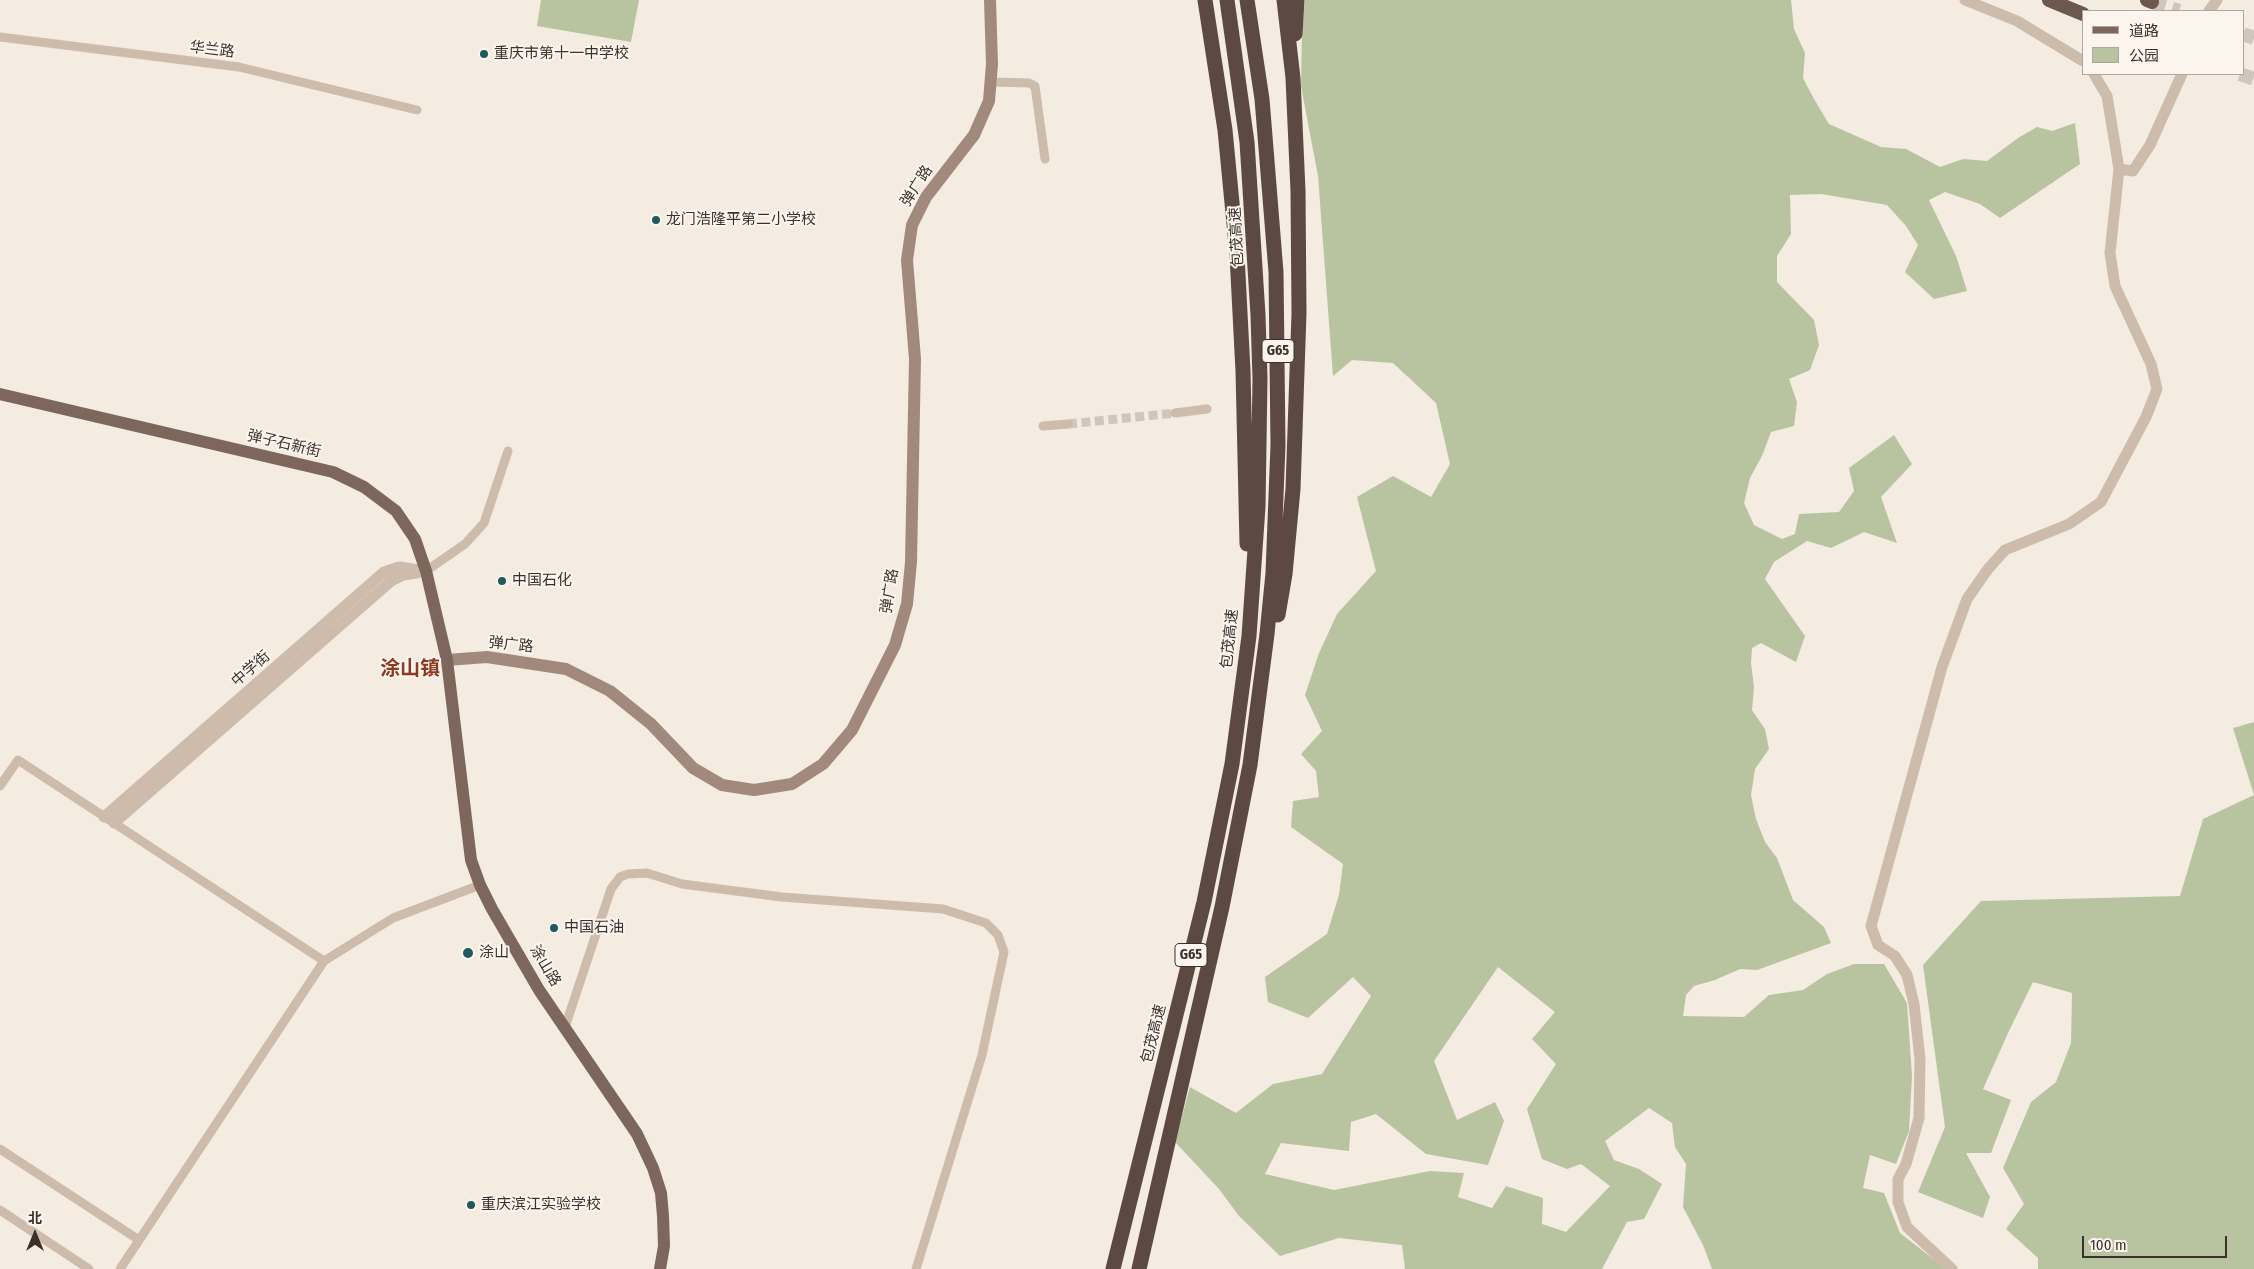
<!DOCTYPE html>
<html>
<head>
<meta charset="utf-8">
<style>
	body { margin:0 }
	#map { position:relative; width:2254px; height:1269px; overflow:hidden; background:#f4ebe1; font-family:"Fira Sans Condensed","Noto Sans SC",sans-serif }
	canvas { display:block }
	.legend { position:absolute; left:2082px; top:10px; width:162px; height:65px; box-sizing:border-box; background:#fbf5ee; border:1px solid #aea6a0; margin:0; padding:6px 9px; list-style:none; font-size:15px; color:#3b302b }
	.legend li { display:flex; align-items:center; gap:10px; height:25px }
	.legend b { width:25px; border:1px solid #aea6a0 }
	.north { position:absolute; left:10px; top:1209px; width:50px; height:50px; -webkit-text-stroke:4px #fbf5ee; paint-order:stroke; rotate:0deg; font-size:14px; font-weight:700; line-height:20px; text-align:center; color:#3b302b }
	.north::after { content:''; display:block; margin:auto; width:18px; height:22px; background:#3b302b; clip-path:polygon(50% 0,100% 100%,50% 72%,0 100%) }
	.scale { position:absolute; left:2082px; top:1236px; width:145px; height:22px; box-sizing:border-box; border:2px solid #3b302b; border-top:0; padding-left:6px; font-size:15px; line-height:18px; white-space:nowrap; color:#3b302b; -webkit-text-stroke:4px #fbf5ee; paint-order:stroke }
</style>
</head>
<body>
<div id="map">
<canvas width="2254" height="1269"></canvas>
<ul class="legend">
<li><b style="height:6px;background:#7d675c"></b>道路</li>
<li><b style="height:14px;background:#b8c4a0"></b>公园</li>
</ul>
<div class="north">北</div>
<div class="scale">100 m</div>
</div>
<script>
const g = document.querySelector('canvas').getContext('2d');
g.lineJoin = 'round';
function fill(path, color) { g.fillStyle = color; g.fill(path, 'evenodd'); }
const toPath = rows => new Path2D(rows.map(r => 'M' + r).join(''));
function trace(path, color, width, dash) { g.strokeStyle = color; g.lineWidth = width; g.lineCap = dash ? 'butt' : 'round'; g.setLineDash(dash || []); g.stroke(path); }
function write(font, color, halo, rows, align = 'center') {
  g.font = font + ' "Fira Sans Condensed","Noto Sans SC",sans-serif'; g.lineWidth = 4; g.setLineDash([]); g.textBaseline = 'middle'; g.strokeStyle = halo; g.fillStyle = color; for (const [text, x, y, turn = 0] of rows) {
    g.save(); g.translate(x, y); g.rotate((+turn || 0) * Math.PI / 180); g.textAlign = isNaN(turn) ? turn : align; if (halo) g.strokeText(text, 0, 0); g.fillText(text, 0, 0); g.restore();
  }
}
const green = toPath([
	[541,0,639,0,631,42,537,26],
	[1305,0,1791,0,1794,29,1805,53,1803,78,1814,99,1829,124,1881,147,1906,149,1940,167,1963,159,1987,161,2018,138,2037,127,2052,131,2075,123,2080,164,2000,218,1980,204,1945,192,1929,200,1956,256,1967,291,1934,299,1905,272,1918,245,1906,226,1887,205,1821,194,1790,195,1791,234,1777,256,1777,282,1814,320,1819,345,1810,370,1789,379,1797,402,1794,426,1771,432,1762,456,1750,478,1744,503,1754,525,1782,539,1795,534,1799,514,1839,512,1854,491,1849,468,1894,435,1912,464,1881,497,1897,543,1864,532,1831,548,1807,541,1774,562,1765,579,1805,636,1796,662,1761,643,1752,648,1751,663,1754,687,1752,710,1765,729,1769,749,1755,769,1751,795,1756,819,1765,842,1777,858,1793,900,1824,927,1831,943,1757,970,1740,969,1715,980,1694,986,1686,995,1683,1016,1744,1017,1769,995,1803,990,1827,974,1854,964,1884,964,1907,1003,1912,1076,1909,1131,1896,1164,1870,1155,1863,1188,1884,1193,1900,1233,1946,1269,1712,1269,1703,1245,1683,1207,1686,1164,1675,1147,1672,1123,1649,1108,1605,1141,1614,1160,1639,1169,1662,1184,1644,1219,1627,1222,1602,1269,1405,1269,1402,1245,1339,1238,1280,1256,1239,1216,1219,1189,1175,1142,1190,1087,1236,1113,1273,1084,1322,1074,1371,996,1353,977,1308,1018,1268,1002,1265,977,1327,934,1339,895,1343,864,1291,827,1293,801,1319,797,1316,771,1301,754,1322,731,1305,695,1319,653,1337,614,1376,571,1357,497,1393,476,1431,497,1450,464,1436,403,1393,363,1352,360,1333,376,1318,176,1301,86,1302,32],
	[1498,967,1555,1012,1532,1039,1556,1064,1527,1109,1542,1159,1567,1169,1581,1164,1610,1186,1566,1232,1542,1224,1543,1198,1506,1186,1492,1208,1458,1197,1464,1173,1430,1171,1334,1190,1265,1174,1281,1143,1349,1151,1351,1122,1376,1114,1426,1154,1488,1165,1504,1121,1495,1102,1457,1120,1434,1061],
	[2254,722,2254,1269,2038,1269,2038,1258,2006,1229,2024,1204,2003,1168,2031,1102,2056,1082,2071,1043,2072,993,2033,982,2008,1033,1983,1089,2011,1100,1991,1153,1966,1153,1990,1197,1983,1218,1918,1192,1945,1127,1923,965,1981,901,2180,896,2203,819,2254,795,2233,728]
]);
const minorTunnel = toPath([
	[1068,424,1175,413]
]);
const trunkTunnel = toPath([
	[2152,2,2179,11],
	[2243,34,2254,38],
	[2240,74,2254,79]
]);
const minor = toPath([
	[0,37,239,67,417,110],
	[991,82,1029,83,1035,86,1045,159],
	[1175,413,1207,409],
	[1043,426,1068,424],
	[426,571,465,544,484,523,508,451],
	[0,786,18,760,324,961,120,1269],
	[324,961,393,918,480,885],
	[565,1027,611,889,620,877,628,874,647,873,682,884,782,897,943,909,986,923,998,935,1004,952,982,1055,916,1269],
	[0,1149,139,1240],
	[0,1210,89,1269]
]);
const tertiary = toPath([
	[1965,0,2017,21,2083,61],
	[2209,11,2217,0],
	[2119,169,2133,171,2150,145,2182,74],
	[104,817,384,572,399,567,426,571],
	[114,823,391,581,403,575,417,573],
	[1952,1269,1907,1227,1898,1202,1898,1179,1906,1164,1919,1118,1920,1059,1914,1004,1907,975,1895,956,1878,945,1871,926,1942,667,1967,599,1988,569,2005,550,2069,524,2101,502,2146,417,2157,389,2151,364,2115,286,2110,253,2119,169,2107,96,2094,74]
]);
const secondary = toPath([
	[447,660,487,657,566,669,610,691,651,724,693,768,722,785,754,790,792,784,823,764,852,730,895,645,907,604,911,562,915,359,907,260,912,225,926,197,974,135,989,101,992,64,990,0]
]);
const primary = toPath([
	[0,394,333,472,364,487,396,511,415,539,426,571,447,660,471,860,480,885,492,909,539,990,637,1134,653,1168,661,1193,663,1216,664,1246,660,1269]
]);
const trunk = toPath([
	[2049,0,2083,14],
	[2147,0,2152,2]
]);
const motorway = toPath([
	[1205,0,1225,130,1237,255,1243,371,1247,544],
	[1295,34,1297,0],
	[1278,615,1285,574,1293,489,1299,313,1298,191,1293,78,1284,0],
	[1113,1269,1204,902,1232,764,1249,636,1258,507,1260,379,1258,315,1247,142,1227,0],
	[1139,1269,1222,907,1250,765,1267,634,1273,573,1278,445,1276,272,1262,99,1247,0]
]);
const markers = [
	[484,54,5,"#1f5a5e"],
	[656,220,5,"#1f5a5e"],
	[502,581,5,"#1f5a5e"],
	[554,928,5,"#1f5a5e"],
	[468,953,6,"#1f5a5e"],
	[471,1205,5,"#1f5a5e"]
];
const shields = [
	[1278,351,32],
	[1191,955,32]
];
const shieldNames = [
	["G65",1278,351],
	["G65",1191,955]
];
const streetNames = [
	["华兰路",212,50,7],
	["弹广路",917,186,-57],
	["包茂高速",1237,237,-93],
	["弹子石新街",284,444,13],
	["弹广路",890,591,-81],
	["包茂高速",1230,639,-84],
	["弹广路",511,645,6],
	["中学街",251,669,-41],
	["涂山路",545,966,59],
	["包茂高速",1154,1034,-76]
];
const poiNames = [
	["重庆市第十一中学校",494,54],
	["龙门浩隆平第二小学校",666,220],
	["中国石化",512,581],
	["中国石油",564,928],
	["涂山",479,953],
	["重庆滨江实验学校",481,1205]
];
const districtNames = [
	["涂山镇",410,669]
];
fill(green, '#b8c4a0');
trace(minorTunnel, '#cfc6bd', 9, [9, 4.5]);
trace(trunkTunnel, '#cfc6bd', 14, [14, 7]);
trace(minor, '#cdbbac', 9);
trace(tertiary, '#cdbbac', 11);
trace(secondary, '#a18a7d', 12);
trace(primary, '#7d675c', 12);
trace(trunk, '#6c584f', 14);
trace(motorway, '#5c4a42', 15);
for (const [x, y, r, color] of markers) { const dot = new Path2D(); dot.arc(x, y, r, 0, 2 * Math.PI); g.fillStyle = color; g.fill(dot); trace(dot, '#fbf5ee', 2); }
for (const [x, y, w] of shields) { const box = new Path2D(); box.roundRect(x - w / 2, y - 11.5, w, 23, 4); g.fillStyle = '#fbf5ee'; g.fill(box); trace(box, '#3b302b', 1); }
write('bold 14px', '#3b302b', null, shieldNames);
write('15px', '#3b302b', '#fbf5ee', streetNames);
write('15px', '#3b302b', '#fbf5ee', poiNames, 'left');
write('bold 20px', '#8c3b22', '#fbf5ee', districtNames);
</script>
</body>
</html>
